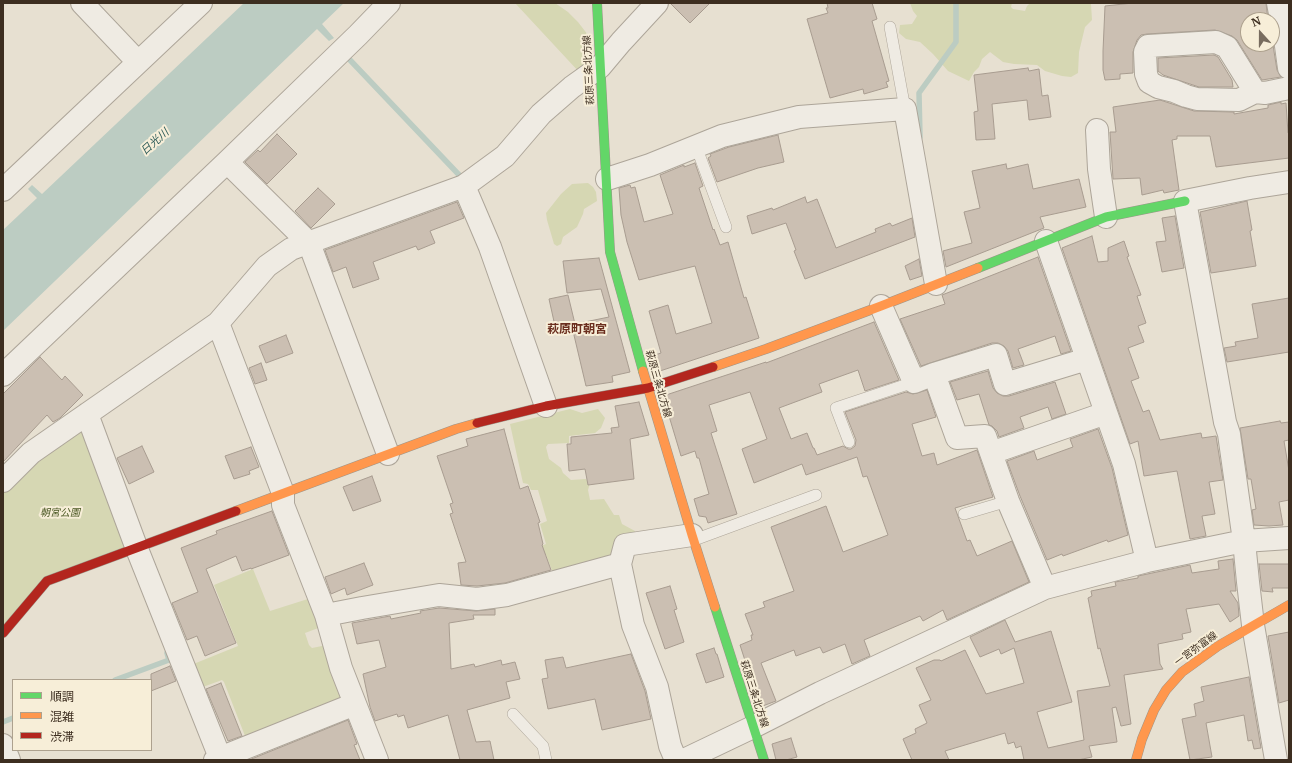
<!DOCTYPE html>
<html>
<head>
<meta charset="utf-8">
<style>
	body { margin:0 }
	#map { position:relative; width:1292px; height:763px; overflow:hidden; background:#e7e0d1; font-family:Merriweather,"Noto Sans JP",serif }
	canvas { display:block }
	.frame { position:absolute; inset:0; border:4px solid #3d2e20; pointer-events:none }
	.legend { position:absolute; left:12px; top:679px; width:140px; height:72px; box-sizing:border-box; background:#f7eed8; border:1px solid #ada18e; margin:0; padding:5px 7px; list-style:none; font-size:12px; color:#3d2e20 }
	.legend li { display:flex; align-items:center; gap:8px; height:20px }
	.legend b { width:20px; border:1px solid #ada18e }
	.north { position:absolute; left:1240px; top:12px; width:40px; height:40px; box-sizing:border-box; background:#f7eed8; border:1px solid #ada18e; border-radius:50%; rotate:339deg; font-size:11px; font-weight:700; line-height:16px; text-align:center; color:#3d2e20 }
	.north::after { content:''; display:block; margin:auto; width:14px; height:18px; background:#786c5e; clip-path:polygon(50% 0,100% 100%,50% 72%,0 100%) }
</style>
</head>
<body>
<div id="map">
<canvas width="1292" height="763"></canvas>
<div class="frame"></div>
<ul class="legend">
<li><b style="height:5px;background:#63d668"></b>順調</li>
<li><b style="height:5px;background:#ff974d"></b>混雑</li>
<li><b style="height:5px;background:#b3261e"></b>渋滞</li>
</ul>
<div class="north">N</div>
</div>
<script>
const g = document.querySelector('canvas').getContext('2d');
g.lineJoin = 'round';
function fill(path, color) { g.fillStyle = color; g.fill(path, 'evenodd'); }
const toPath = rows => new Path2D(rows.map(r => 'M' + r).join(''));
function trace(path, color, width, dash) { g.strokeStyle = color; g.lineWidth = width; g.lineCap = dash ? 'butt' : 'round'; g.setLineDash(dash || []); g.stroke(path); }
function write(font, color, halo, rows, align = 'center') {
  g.font = font + ' Merriweather,"Noto Sans JP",serif'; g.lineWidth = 4; g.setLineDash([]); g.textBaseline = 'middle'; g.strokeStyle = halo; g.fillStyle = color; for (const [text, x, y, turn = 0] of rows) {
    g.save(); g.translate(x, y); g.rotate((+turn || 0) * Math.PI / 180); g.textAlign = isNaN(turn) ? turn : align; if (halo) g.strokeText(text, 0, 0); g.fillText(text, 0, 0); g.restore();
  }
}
const green = toPath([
	[515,3,555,3,568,12,578,22,588,35,591,60,580,73],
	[910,3,1012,3,1011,7,1013,9,1025,11,1027,6,1030,3,1089,3,1091,4,1092,20,1085,27,1079,52,1078,73,1071,77,1062,76,1045,71,1037,65,1014,64,1003,62,990,52,982,59,979,67,974,72,969,81,948,71,933,54,920,42,906,39,899,33,900,25,912,24,917,16,913,11],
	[588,183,593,187,596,192,597,201,584,209,583,214,577,227,563,237,561,244,557,246,554,244,547,220,546,213,561,194,572,184],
	[570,409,582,413,598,409,605,418,601,428,595,433,569,436,569,443,548,444,546,447,549,459,561,468,563,473,571,480,586,479,590,483,588,490,590,500,604,499,614,515,619,515,622,524,635,531,634,539,615,561,553,573,546,555,544,555,541,546,546,544,540,524,547,521,538,490,531,490,528,484,523,483,510,424],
	[81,429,89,431,134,547,43,580,3,627,3,488,35,456],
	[253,569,270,611,311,598,321,627,305,633,309,645,312,648,327,645,345,697,247,741,224,682,222,680,200,688,191,665,238,646,214,585]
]);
const water = toPath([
	[244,3,344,3,322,24,334,38,329,41,317,29,3,331,3,230,37,198,28,189,32,185,42,194]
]);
const stream = toPath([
	[350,60,462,178,465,176],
	[920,137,919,93,956,42,956,3],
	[115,680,169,660,167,653],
	[3,722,13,718]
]);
const building = toPath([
	[670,3,710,3,690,23,670,3],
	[827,3,872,3,877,19,872,21,889,81,886,82,888,87,864,94,863,89,830,98,807,19,828,13,826,8,828,8,827,3],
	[1133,3,1266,3,1268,20,1248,20,1248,44,1272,44,1272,39,1277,70,1281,77,1262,80,1237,40,1232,36,1215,30,1147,34,1141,35,1137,40,1133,52,1133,73,1120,74,1120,79,1105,80,1103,70,1103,51,1105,6,1133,3],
	[1214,55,1218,57,1232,80,1233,87,1199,87,1163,75,1158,71,1158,58,1214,55],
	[1028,68,1029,71,1039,69,1042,96,1048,95,1051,117,1029,120,1027,100,992,104,995,139,976,140,974,112,978,111,974,75,1028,68],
	[1160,100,1194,111,1234,112,1234,114,1268,108,1268,105,1281,102,1281,104,1286,103,1288,133,1289,132,1289,158,1216,167,1210,136,1177,136,1177,139,1172,140,1179,190,1164,193,1163,190,1142,195,1140,178,1113,179,1110,132,1116,132,1113,107,1160,100],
	[277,134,297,154,267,184,245,162,258,150,260,152,277,134],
	[778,135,784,162,758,168,717,182,708,158,711,156,710,154,729,147,778,135],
	[695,163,703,186,699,188,713,230,714,229,720,245,728,242,744,298,746,297,759,338,657,372,652,356,661,353,649,311,668,305,676,334,712,323,695,266,639,280,627,242,621,215,619,188,630,185,631,188,635,187,644,222,673,214,660,175,684,165,684,167,695,163],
	[1006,164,1007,169,1028,164,1033,189,1079,179,1086,207,1040,217,1044,228,946,267,943,251,972,243,964,212,980,208,972,171,1006,164],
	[318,188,335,204,311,228,295,211,318,188],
	[805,197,807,203,817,199,836,248,876,232,875,229,890,223,892,226,912,218,915,237,805,279,794,251,796,250,786,223,752,234,747,216,772,208,773,210,805,197],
	[1247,201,1252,230,1250,231,1256,266,1211,273,1200,212,1247,201],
	[457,202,464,218,430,231,435,243,418,250,416,246,373,262,379,279,353,288,346,267,333,272,325,250,457,202],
	[1175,216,1184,268,1162,272,1156,242,1166,241,1162,218,1175,216],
	[1092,236,1098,262,1108,261,1108,248,1124,241,1129,256,1127,257,1141,295,1137,296,1146,323,1138,326,1144,342,1128,348,1139,378,1131,381,1143,412,1149,410,1160,440,1201,433,1202,438,1216,436,1223,480,1209,482,1215,514,1202,516,1206,536,1190,539,1177,471,1144,476,1138,441,1130,444,1062,248,1092,236],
	[1038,257,1071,351,1061,354,1055,336,1018,349,1024,365,1013,368,1008,351,1004,346,998,343,992,343,921,366,900,319,945,304,942,295,1038,257],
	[599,258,630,372,612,376,613,382,586,386,573,331,557,335,549,299,568,295,575,324,609,317,601,289,567,293,563,261,599,258],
	[919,259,922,276,910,280,905,266,919,259],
	[1289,298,1289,352,1227,362,1224,348,1236,346,1235,342,1258,338,1252,304,1289,298],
	[874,322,899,380,865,391,858,370,819,384,822,392,779,408,791,439,807,433,813,448,814,448,817,455,843,446,848,449,851,449,855,446,856,440,845,412,906,392,913,394,927,390,936,417,912,424,922,456,934,453,937,465,977,450,993,497,955,508,967,541,970,540,977,556,1012,541,1029,582,947,620,943,610,923,621,920,616,864,640,870,656,852,664,845,644,823,653,820,647,796,656,794,650,761,663,776,701,760,707,740,645,752,640,751,635,753,635,745,614,765,607,763,602,794,591,771,527,826,506,843,552,888,535,867,476,863,477,857,457,806,475,802,464,754,483,742,449,767,439,750,392,709,405,717,431,711,433,737,514,708,523,706,517,699,516,694,499,709,494,699,458,697,458,695,451,681,456,663,396,766,362,766,363,874,322],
	[286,335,293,353,266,363,259,346,286,335],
	[40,357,62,380,65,376,83,395,60,418,53,422,47,415,3,462,3,394,40,357],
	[261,363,267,380,255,384,249,368,261,363],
	[988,371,993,388,997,393,1003,396,1009,396,1055,382,1066,414,1052,419,1048,407,1020,417,1024,428,999,437,997,431,992,426,989,425,979,394,957,400,950,382,988,371],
	[639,402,649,435,630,439,634,479,588,485,585,469,569,471,567,444,571,444,571,437,612,433,611,428,619,427,615,406,639,402],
	[1280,421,1281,423,1289,422,1289,440,1284,441,1289,471,1289,500,1279,502,1283,525,1269,526,1254,525,1252,510,1256,509,1251,479,1248,479,1240,428,1280,421],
	[504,429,520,489,528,486,540,522,538,523,543,544,542,545,551,570,505,583,477,586,461,585,458,563,466,562,450,514,453,513,450,504,453,503,437,456,468,446,466,439,504,429],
	[1098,429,1112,468,1128,535,1108,542,1107,540,1063,556,1062,554,1047,560,1020,496,1007,461,1034,451,1037,460,1073,447,1070,439,1098,429],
	[142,446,154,472,129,484,117,458,142,446],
	[251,447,259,467,249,471,250,474,234,479,225,456,251,447],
	[372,476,381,501,353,511,343,487,372,476],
	[272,511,289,555,262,565,251,569,251,568,242,571,236,556,206,569,236,643,205,656,197,636,187,640,172,603,198,592,181,548,217,534,216,531,272,511],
	[1233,559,1236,591,1230,591,1238,603,1239,616,1230,622,1219,604,1186,609,1191,632,1182,634,1183,639,1158,644,1160,664,1163,669,1124,675,1131,724,1121,726,1116,707,1112,708,1117,742,1089,746,1092,757,1078,760,1024,760,1021,746,1016,748,1014,742,1008,744,1005,733,945,751,949,760,912,760,903,739,916,733,915,729,927,723,919,705,931,700,916,668,934,660,940,660,941,661,965,650,986,694,1024,683,1014,648,1001,654,999,649,980,657,970,637,1005,620,1015,642,1051,631,1072,702,1037,712,1048,748,1084,740,1077,691,1110,686,1100,648,1098,649,1088,598,1092,596,1091,591,1116,586,1115,582,1138,578,1138,576,1190,565,1192,573,1219,569,1218,561,1233,559],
	[364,563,373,585,347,595,345,588,331,594,325,577,364,563],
	[1259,564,1289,564,1289,588,1272,588,1273,592,1262,591,1259,564],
	[670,586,677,609,674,610,684,642,665,649,646,593,670,586],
	[439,608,476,611,495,609,495,615,473,615,474,619,449,623,451,669,474,664,475,667,501,660,502,665,515,662,520,679,506,682,510,698,467,710,476,742,490,741,494,760,460,760,448,715,408,728,404,715,398,717,397,714,375,721,370,707,363,674,386,667,379,640,357,644,352,623,390,616,391,619,421,613,420,611,439,608],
	[1289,632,1289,700,1279,703,1268,636,1289,632],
	[714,648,716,654,717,654,724,677,706,683,696,654,714,648],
	[631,654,645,691,651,719,602,730,595,699,548,709,542,679,548,678,545,660,563,657,566,668,631,654],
	[170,666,176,681,151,691,151,674,170,666],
	[1249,677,1261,748,1254,749,1252,740,1248,741,1244,715,1206,723,1212,757,1190,760,1182,719,1196,716,1194,704,1204,701,1201,687,1249,677],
	[221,683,242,736,228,741,206,689,221,683],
	[348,720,357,744,354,745,360,760,249,760,348,720],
	[791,738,797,757,786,760,776,760,772,744,791,738]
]);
const lane = toPath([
	[890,27,905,109],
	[696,146,726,227],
	[849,442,836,408,914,382],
	[964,514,1008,501],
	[694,540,816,495],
	[513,714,543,746,546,760]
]);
const street = toPath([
	[82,3,138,62],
	[1278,3,1286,46,1289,68],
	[1255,92,1227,47,1216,42,1148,46,1145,52,1146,74,1149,82,1158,87,1174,91,1186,96,1197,99,1239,100,1255,92,1265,93,1289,88],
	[1097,130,1099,169,1106,217],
	[227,162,309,243,388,454],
	[607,179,650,165,722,136,799,117,905,109,936,284],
	[464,186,490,247,546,406],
	[3,190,201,3],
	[1046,241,1124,464,1147,561],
	[881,306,914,382,934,374,957,438,985,436,1008,501,1045,588],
	[218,323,283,493,283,505,326,615,341,668,377,760],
	[934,374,996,355,1005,384,1087,359],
	[3,375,227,162,358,35,389,3],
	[87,414,137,549,221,760],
	[991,453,1106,413],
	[3,481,31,453,218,323,267,266,291,249,464,186,505,156,541,114,572,87,600,67,621,42,657,3],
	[326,615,362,608,439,595,477,599,507,595,620,564],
	[3,745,9,760],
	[215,760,355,704],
	[676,760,670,746,657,687,633,625,620,564,625,545,692,535],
	[684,760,753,727,820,693,1045,588,1147,561,1244,541,1289,538],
	[1276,760,1253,625,1248,582,1244,541,1229,434,1225,422,1185,201,1250,188,1289,182]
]);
const fast = toPath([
	[597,3,610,252,643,371],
	[978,268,1106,217,1185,201],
	[715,607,764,760]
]);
const slow = toPath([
	[713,367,766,349,881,306,978,268],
	[643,371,692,535,715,607],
	[236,511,456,429,477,423],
	[1136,760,1142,739,1154,710,1166,690,1182,672,1218,646,1289,605]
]);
const jam = toPath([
	[477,423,546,406,648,388,713,367],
	[3,633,47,581,236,511]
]);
const streetNames = [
	["萩原三条北方線",589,70,-93],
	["萩原三条北方線",658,384,74],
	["一宮弥富線",1196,649,-36],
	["萩原三条北方線",754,694,72]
];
const parkNames = [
	["朝宮公園",60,513]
];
const waterNames = [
	["日光川",155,142,-42]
];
const quarterNames = [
	["萩原町朝宮",577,330]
];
fill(green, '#d6d7b3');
fill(water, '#bcccc2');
trace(stream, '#bcccc2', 5.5);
fill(building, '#cbbfb2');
trace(building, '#a89c90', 1);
trace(lane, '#ada599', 12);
trace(street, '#ada599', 24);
trace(fast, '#9c958a', 10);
trace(slow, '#9c958a', 10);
trace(jam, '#9c958a', 10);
trace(lane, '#efebe3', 11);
trace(street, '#efebe3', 22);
trace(fast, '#63d668', 9);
trace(slow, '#ff974d', 9);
trace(jam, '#b3261e', 9);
write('10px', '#3d2e20', '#f7eed8', streetNames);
write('italic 10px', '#4d5a26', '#f7eed8', parkNames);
write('italic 11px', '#2f5d5a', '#f7eed8', waterNames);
write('bold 12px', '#6b2e1e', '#f7eed8', quarterNames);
</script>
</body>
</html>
